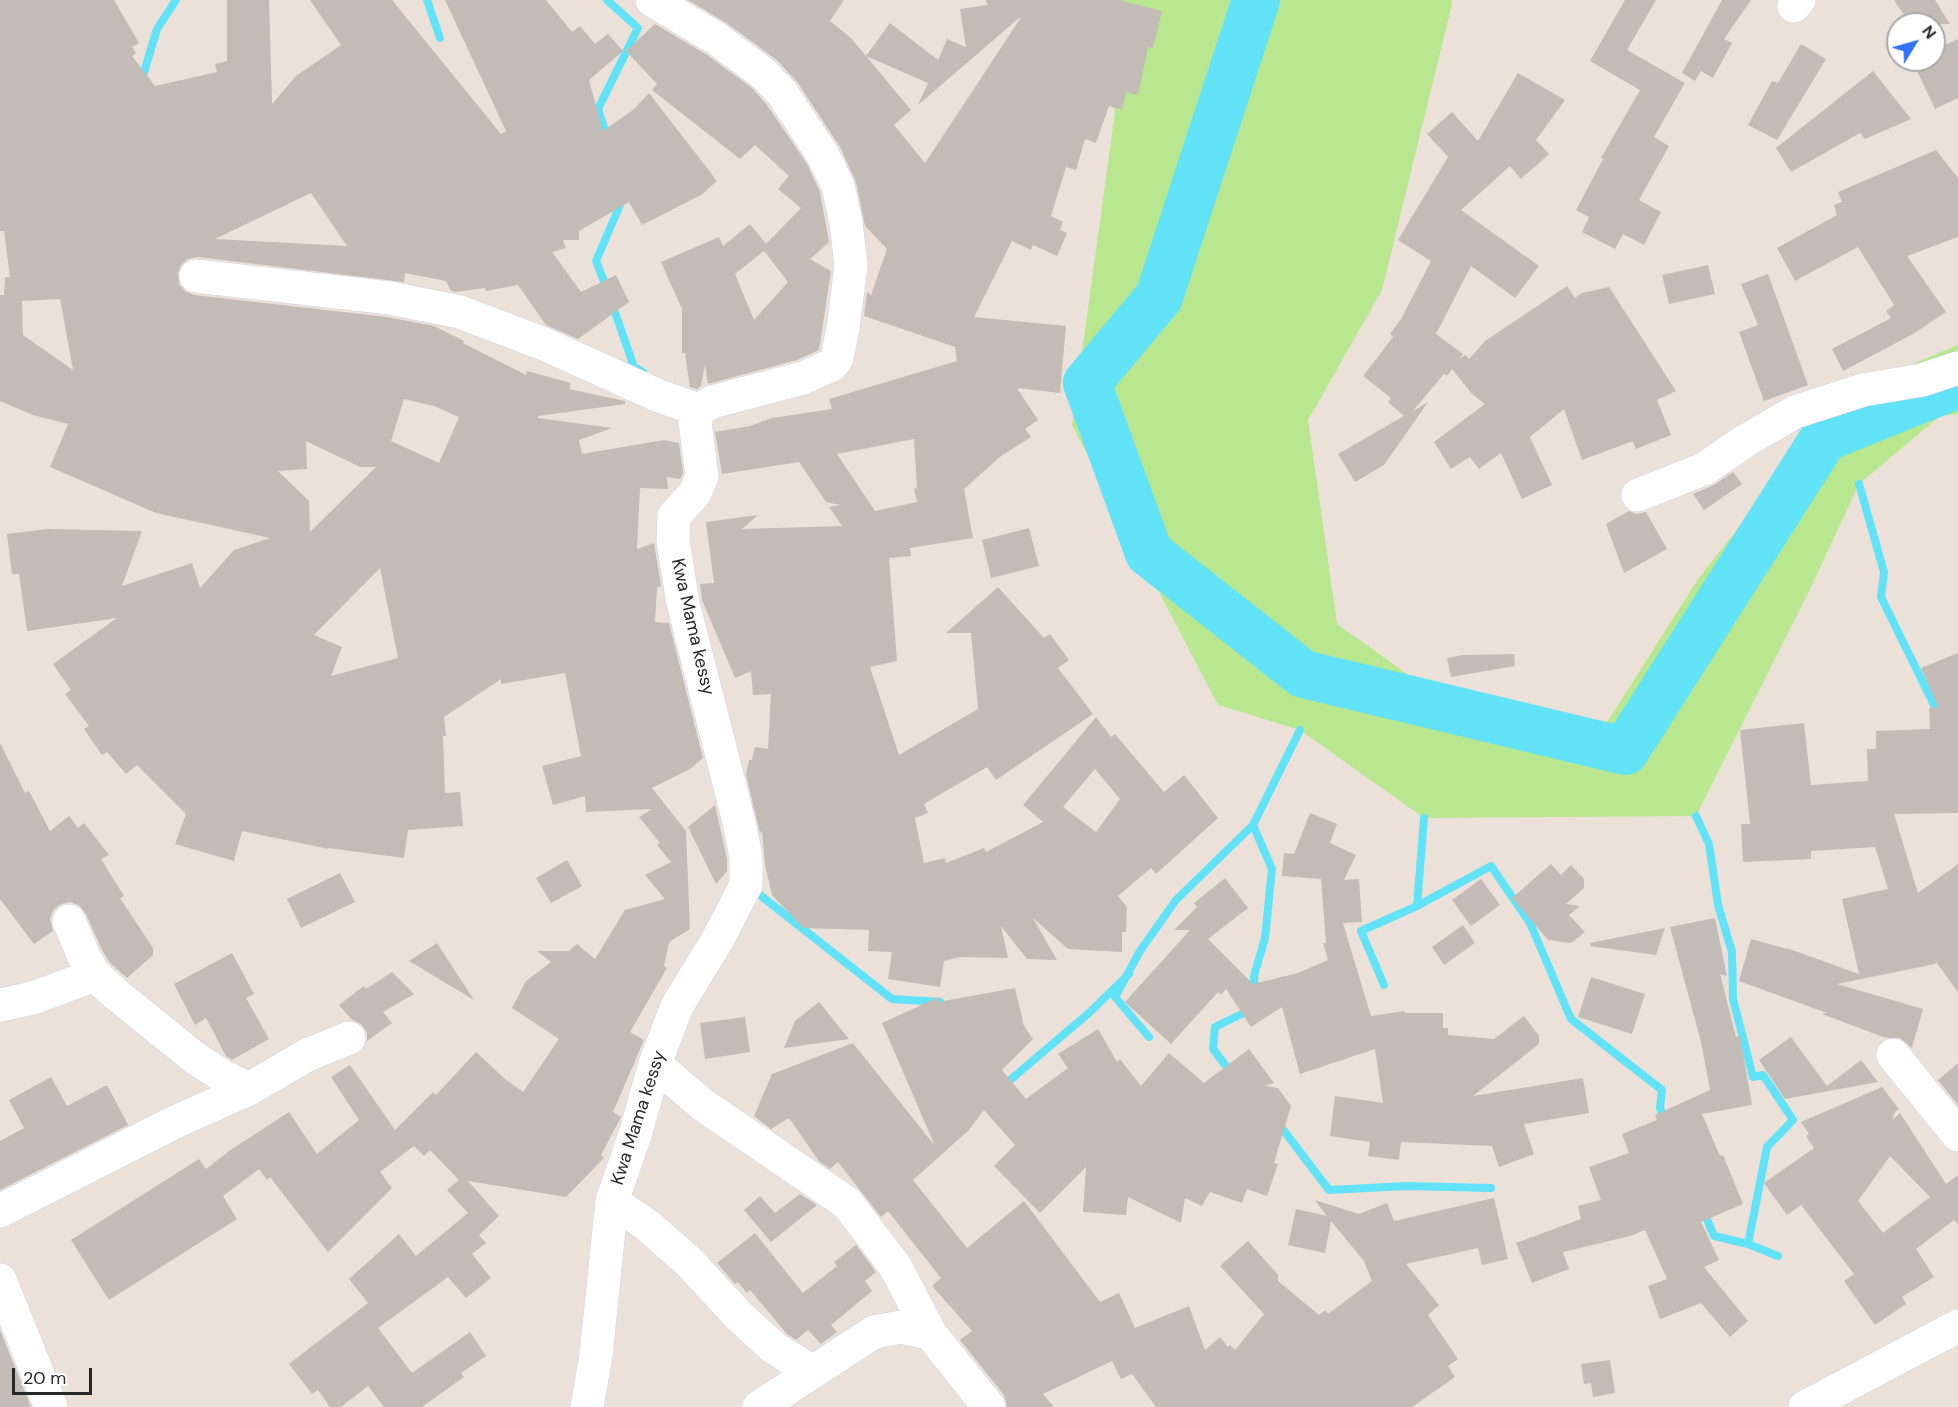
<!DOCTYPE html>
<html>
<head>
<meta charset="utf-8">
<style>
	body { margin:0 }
	#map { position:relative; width:1958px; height:1407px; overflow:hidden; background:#ece1d8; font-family:"DM Sans",sans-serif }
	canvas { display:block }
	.north { position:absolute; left:1886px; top:12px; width:60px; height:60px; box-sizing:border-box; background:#fff; border:2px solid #a9a9a9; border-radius:50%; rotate:53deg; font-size:16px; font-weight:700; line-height:24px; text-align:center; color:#282828 }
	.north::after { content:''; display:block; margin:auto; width:21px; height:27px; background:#3271ff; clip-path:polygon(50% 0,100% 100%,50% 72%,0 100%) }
	.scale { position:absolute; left:12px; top:1368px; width:80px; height:27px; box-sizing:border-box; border:3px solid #282828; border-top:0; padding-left:8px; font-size:18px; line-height:21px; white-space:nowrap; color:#282828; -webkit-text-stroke:4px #fff; paint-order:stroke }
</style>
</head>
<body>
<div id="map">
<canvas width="1958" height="1407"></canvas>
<div class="north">N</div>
<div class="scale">20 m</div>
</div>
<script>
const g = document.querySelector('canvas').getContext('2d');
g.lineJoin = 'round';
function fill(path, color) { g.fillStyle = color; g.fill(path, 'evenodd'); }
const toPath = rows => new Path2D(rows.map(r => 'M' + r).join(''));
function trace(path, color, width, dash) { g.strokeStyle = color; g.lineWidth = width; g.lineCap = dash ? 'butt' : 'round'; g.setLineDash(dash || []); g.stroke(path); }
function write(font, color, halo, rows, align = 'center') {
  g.font = font + ' "DM Sans",sans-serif'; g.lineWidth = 4.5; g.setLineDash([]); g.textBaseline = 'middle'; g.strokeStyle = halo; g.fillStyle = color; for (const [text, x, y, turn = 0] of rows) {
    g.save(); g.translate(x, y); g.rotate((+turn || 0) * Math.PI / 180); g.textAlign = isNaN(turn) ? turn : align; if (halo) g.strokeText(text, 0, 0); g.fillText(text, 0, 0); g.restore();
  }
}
const green = toPath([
	[1100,0,1451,0,1452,4,1382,290,1308,420,1337,624,1455,708,1606,724,1698,579,1787,466,1917,362,1958,345,1958,414,1940,416,1859,484,1812,585,1696,816,1424,818,1300,730,1218,705,1072,425,1115,112]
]);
const stream = toPath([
	[427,0,440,38],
	[607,0,638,28,598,109,604,128,611,139],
	[141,82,157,29,176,0],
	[607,289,596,261,623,198],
	[611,301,634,367,643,372],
	[1859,484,1884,572,1881,597,1934,705,1958,704],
	[1696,816,1709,844,1718,905,1732,952,1733,999,1753,1077,1763,1075,1793,1120,1767,1147,1748,1244,1778,1256],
	[751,888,892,999,940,1002],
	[1417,906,1491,866,1530,923,1571,1019,1662,1090,1660,1108,1665,1121],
	[1384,985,1361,931,1417,906,1424,818],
	[1255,995,1254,976,1265,938,1272,869,1253,825,1300,730],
	[1149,1037,1115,997,1140,951,1176,900,1253,825],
	[1232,1074,1213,1049,1215,1027,1252,1009],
	[1002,1087,1090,1012,1129,974],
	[1278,1123,1329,1190,1407,1186,1491,1188],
	[1703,1210,1714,1236,1748,1244]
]);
const river = toPath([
	[1256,0,1159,297,1087,383,1149,553,1303,674,1625,751,1824,438,1958,384]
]);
const building = toPath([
	[0,0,114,0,139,43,132,47,136,53,132,56,155,86,217,72,215,64,227,61,227,0,269,0,272,104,296,76,341,45,310,0,392,0,501,134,506,131,445,0,546,0,572,32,580,26,595,44,608,34,623,51,589,80,603,131,633,110,649,93,717,181,701,195,642,225,629,202,579,231,579,240,563,240,566,248,552,252,581,292,616,275,629,302,578,339,546,325,518,285,486,291,485,288,455,292,451,291,446,281,405,273,404,282,198,257,188,259,181,265,178,273,179,284,185,291,194,295,387,317,434,326,464,341,463,343,526,375,527,371,571,383,569,389,625,401,625,404,538,416,538,418,612,428,579,440,582,454,664,440,679,443,683,473,680,479,667,477,668,489,640,488,637,549,654,543,661,586,657,588,655,622,669,623,703,758,690,769,652,788,686,831,690,929,669,942,664,966,667,968,630,1032,644,1040,613,1112,621,1117,601,1155,604,1158,566,1197,468,1181,499,1216,479,1235,486,1243,472,1254,491,1278,466,1298,448,1277,378,1328,412,1373,470,1332,486,1356,461,1373,464,1377,422,1407,384,1407,368,1386,341,1407,330,1407,318,1390,312,1394,289,1364,368,1303,349,1279,399,1234,416,1256,468,1213,447,1190,459,1180,430,1150,424,1156,414,1146,380,1172,392,1188,328,1252,270,1177,267,1180,259,1169,223,1196,237,1219,109,1300,71,1240,199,1159,206,1169,232,1149,289,1112,317,1154,359,1120,331,1077,350,1065,395,1130,433,1092,436,1095,476,1052,505,1079,523,1092,559,1039,512,1008,526,981,551,962,537,951,569,951,577,944,595,959,625,910,665,899,645,875,671,862,657,845,660,843,639,817,652,809,586,812,585,796,553,805,542,766,581,756,565,673,501,684,501,679,444,717,446,736,443,736,445,793,460,792,463,826,408,830,404,858,328,848,329,849,242,831,234,861,175,844,186,814,137,765,126,774,107,752,102,755,84,729,89,726,65,694,71,690,53,664,117,618,27,631,19,574,12,574,7,534,47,529,142,531,122,586,192,563,200,588,234,550,270,538,156,513,50,467,68,424,33,415,0,401,0,295,4,295,5,277,10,277,4,231,0,231],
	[311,193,347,246,215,239],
	[60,299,73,370,23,335,22,301],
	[404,399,434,406,459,417,439,463,391,441],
	[306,441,360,467,376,467,310,532,309,501,278,471,307,469],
	[380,568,398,658,331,676,342,647,314,635],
	[688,0,844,0,830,21,851,38,866,56,890,23,938,60,947,39,966,47,960,9,987,5,986,0,1119,0,1162,11,1153,48,1148,47,1138,95,1126,92,1122,110,1109,106,1096,143,1085,139,1076,170,1066,167,1051,216,1063,222,1060,230,1067,233,1057,256,1033,245,1031,250,1012,241,974,317,1066,326,1060,393,1017,388,1038,420,1025,429,1031,437,1001,456,964,489,973,538,910,548,911,556,889,558,897,661,870,667,899,755,978,709,971,633,946,633,998,587,1044,638,1050,634,1069,660,1058,668,1093,714,996,780,987,767,924,804,928,813,915,818,924,863,945,858,946,863,984,848,986,852,1043,822,1023,805,1096,717,1111,737,1115,734,1164,792,1184,775,1218,818,1156,874,1151,868,1118,896,1127,907,1126,932,1122,932,1122,952,1068,949,1033,918,1057,960,1027,959,1001,926,1008,958,960,957,944,961,940,987,888,979,892,952,868,951,869,930,803,928,772,895,765,865,762,831,760,833,746,775,749,760,752,760,755,747,768,749,771,694,753,695,751,671,735,678,702,600,700,584,714,583,706,522,758,515,742,529,842,526,829,507,840,505,826,502,799,462,722,474,715,432,750,426,772,418,832,409,829,399,957,361,955,347,864,316,867,292,871,295,887,249,865,226,856,182,840,147,798,83,778,61,728,24],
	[1019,18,1020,19,925,163,894,125,911,110,866,56,928,83,918,105],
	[914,439,917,488,914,489,917,502,875,511,837,454],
	[1095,769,1120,799,1096,832,1063,807],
	[1625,0,1656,0,1627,50,1685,83,1654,137,1669,146,1639,200,1661,212,1644,245,1623,234,1615,249,1582,232,1589,217,1576,210,1603,159,1601,158,1640,90,1590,61],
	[1722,0,1751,0,1724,39,1732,43,1713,78,1701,71,1695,81,1682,73],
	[1894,0,1935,0,1950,24,1910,24],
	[655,24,707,55,752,88,767,105,807,164,820,192,829,242,810,259,831,271,819,350,797,360,708,384,705,365,701,386,697,389,690,387,685,353,682,353,682,309,661,262,719,237,723,246,750,224,766,244,801,208,778,189,789,176,755,145,740,159,652,90,657,84,626,51],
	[764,251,788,282,754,320,735,274],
	[1958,39,1958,98,1935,109,1912,60,1934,60,1934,50],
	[1801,44,1826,59,1777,140,1748,125,1772,81,1778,83],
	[1873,71,1911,119,1865,139,1860,133,1791,172,1776,148],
	[1518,73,1565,100,1536,140,1549,154,1521,179,1510,166,1461,210,1539,266,1515,298,1471,266,1436,334,1463,354,1459,359,1465,355,1469,359,1485,341,1567,286,1575,298,1582,293,1609,287,1676,391,1657,400,1671,435,1636,449,1633,441,1582,460,1564,409,1530,437,1552,485,1522,499,1501,453,1479,469,1470,457,1451,469,1434,442,1485,404,1472,394,1452,369,1447,376,1444,374,1412,412,1428,402,1384,465,1355,482,1338,454,1404,416,1388,402,1391,398,1363,376,1393,337,1390,334,1401,319,1431,261,1398,240,1448,157,1427,134,1452,112,1478,141],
	[1936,150,1958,178,1958,237,1907,256,1946,312,1913,334,1843,371,1832,349,1891,318,1886,311,1894,305,1858,247,1795,281,1777,248,1837,215,1834,205,1842,202,1838,192],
	[1708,265,1715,294,1669,304,1662,275],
	[1768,274,1808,385,1764,401,1739,332,1758,325,1741,284],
	[1733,472,1742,484,1704,510,1693,494,1714,485],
	[1629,511,1636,514,1646,512,1667,549,1624,573,1606,524],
	[1029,528,1039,566,991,578,982,540],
	[1958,653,1958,813,1894,814,1918,893,1958,864,1958,992,1936,962,1935,964,1837,984,1923,1009,1912,1048,1900,1038,1886,1038,1822,1014,1827,1013,1739,981,1751,939,1787,949,1787,948,1859,974,1842,899,1888,889,1875,847,1811,851,1811,859,1743,862,1741,824,1750,824,1740,730,1804,723,1811,785,1868,781,1867,749,1876,749,1876,731,1930,729,1929,708,1938,707,1921,668],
	[1514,654,1515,666,1451,677,1447,658,1463,655],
	[0,743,25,793,29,791,50,831,69,816,78,828,84,823,109,855,101,859,124,896,120,898,153,948,153,955,127,978,110,963,102,950,86,914,80,906,71,902,61,904,54,909,50,919,53,931,34,944,0,899],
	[715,805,727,859,727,871,716,884,688,827],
	[1310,813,1337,824,1330,843,1356,855,1344,880,1359,879,1362,922,1343,923,1371,1016,1405,1011,1405,1013,1443,1013,1443,1028,1448,1028,1448,1035,1494,1039,1524,1016,1539,1036,1539,1044,1473,1096,1583,1078,1589,1113,1524,1124,1534,1154,1499,1167,1492,1146,1401,1142,1399,1160,1368,1156,1370,1142,1330,1136,1335,1096,1383,1103,1375,1049,1300,1074,1282,1007,1251,1027,1226,989,1221,995,1218,992,1171,1044,1125,1002,1190,930,1174,930,1197,907,1194,903,1225,878,1248,908,1208,939,1253,984,1298,973,1328,960,1323,943,1326,943,1321,879,1282,876,1284,853,1294,854],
	[567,860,582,886,551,903,536,878],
	[1551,864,1561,875,1571,865,1584,879,1584,888,1566,904,1580,906,1569,915,1585,932,1571,943,1548,940,1512,898],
	[340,873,355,902,301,928,287,899],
	[1481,879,1500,905,1471,926,1452,900],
	[1715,918,1727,976,1720,974,1736,1037,1740,1036,1752,1105,1702,1114,1720,1156,1723,1155,1743,1204,1701,1222,1719,1260,1704,1267,1748,1321,1730,1337,1701,1303,1660,1319,1648,1286,1667,1279,1645,1230,1630,1236,1563,1252,1569,1269,1532,1283,1516,1243,1581,1219,1578,1206,1601,1200,1589,1167,1629,1153,1622,1134,1657,1120,1655,1115,1710,1090,1701,1042,1670,927],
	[1463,925,1475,943,1444,965,1432,947],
	[1665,928,1656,955,1590,946,1590,943],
	[437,943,474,1000,409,961],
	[232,953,254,994,246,998,269,1039,232,1060,226,1056,206,1018,195,1025,174,984],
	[392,972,414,994,383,1012,392,1023,367,1041,367,1032,361,1024,351,1019,339,1005,364,986,366,989],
	[1591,977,1645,994,1632,1034,1578,1017],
	[1015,988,1024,1026,1033,1039,1002,1070,1026,1099,1068,1068,1058,1054,1098,1029,1117,1062,1120,1059,1141,1086,1169,1053,1204,1083,1249,1049,1274,1083,1265,1086,1278,1088,1291,1106,1274,1163,1278,1164,1267,1196,1247,1189,1242,1203,1210,1192,1202,1206,1185,1198,1181,1223,1128,1197,1126,1215,1083,1212,1086,1167,1040,1213,994,1166,1015,1145,984,1110,969,1130,913,1180,967,1248,1024,1201,1100,1302,1119,1293,1135,1328,1189,1306,1205,1350,1220,1337,1228,1347,1230,1345,1235,1350,1264,1314,1220,1266,1248,1241,1278,1275,1278,1281,1319,1315,1325,1310,1328,1314,1372,1281,1364,1261,1331,1221,1325,1253,1288,1245,1296,1209,1327,1216,1315,1200,1359,1214,1387,1203,1394,1221,1494,1198,1508,1259,1482,1265,1478,1248,1406,1264,1439,1305,1428,1315,1458,1359,1448,1366,1455,1377,1412,1407,1156,1407,1132,1374,1121,1379,1112,1361,1043,1394,1054,1407,1007,1407,1004,1395,960,1340,972,1331,932,1286,941,1278,888,1211,881,1217,838,1162,830,1169,819,1161,789,1118,771,1129,754,1116,772,1074,853,1043,935,1146,882,1023,939,997,938,1002],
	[819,1002,849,1039,784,1048,795,1021],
	[745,1017,750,1052,705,1059,700,1023],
	[1791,1037,1827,1086,1861,1060,1878,1082,1785,1099,1759,1060],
	[1958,1063,1958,1105,1938,1080],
	[51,1077,67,1106,107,1085,128,1125,0,1190,0,1141,24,1128,9,1100],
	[1882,1087,1899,1109,1895,1112,1892,1120,1900,1113,1946,1184,1958,1175,1958,1224,1954,1220,1916,1249,1934,1277,1902,1297,1906,1304,1875,1325,1844,1281,1854,1274,1801,1205,1787,1215,1764,1183,1814,1148,1806,1136,1809,1134,1801,1122],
	[1890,1156,1930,1197,1883,1233,1858,1201],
	[800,1194,817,1205,771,1242,744,1210,760,1196,775,1213],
	[755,1233,803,1293,837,1266,834,1262,856,1245,876,1272,865,1281,872,1291,831,1325,837,1332,821,1344,808,1330,796,1340,787,1334,750,1290,747,1293,738,1282,735,1284,717,1263],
	[0,1330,31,1407,0,1407],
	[1610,1360,1615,1393,1593,1397,1591,1383,1584,1384,1581,1364]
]);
const minor = toPath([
	[1794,6,1799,0],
	[196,276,390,298,460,312,544,344,659,396,699,410],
	[1638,495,1704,469,1745,441,1795,412,1863,390,1922,380,1958,368],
	[69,921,85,959,95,975,117,995,195,1058,226,1078,249,1089],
	[0,1005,33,998,95,975],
	[1893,1055,1958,1135],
	[655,1064,703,1105,847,1203,895,1266,930,1333],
	[612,1201,647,1225,689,1262,739,1316,774,1348,812,1371],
	[0,1211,175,1122,249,1089,307,1055,349,1038],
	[0,1280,51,1407],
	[587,1407,596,1355,612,1201,635,1135,655,1064,677,1006,718,939,746,885,746,857,739,822,683,603,673,541,674,516,695,493,702,476,695,422,699,410,712,402,803,378,832,365,837,358,843,328,851,266,846,222,838,186,823,155,782,93,764,74,717,39,652,0],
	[759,1407,874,1332,901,1327,930,1333,989,1407],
	[1805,1407,1958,1326]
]);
const streetNames = [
	["Kwa Mama kessy",692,627,77],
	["Kwa Mama kessy",639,1118,-72]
];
fill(green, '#b8e78f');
trace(stream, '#61e2f7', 8);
trace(river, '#61e2f7', 48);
fill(building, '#c3bbb5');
trace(minor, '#cdd4e3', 34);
trace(minor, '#fff', 33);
write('18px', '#282828', '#fff', streetNames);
</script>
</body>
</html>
